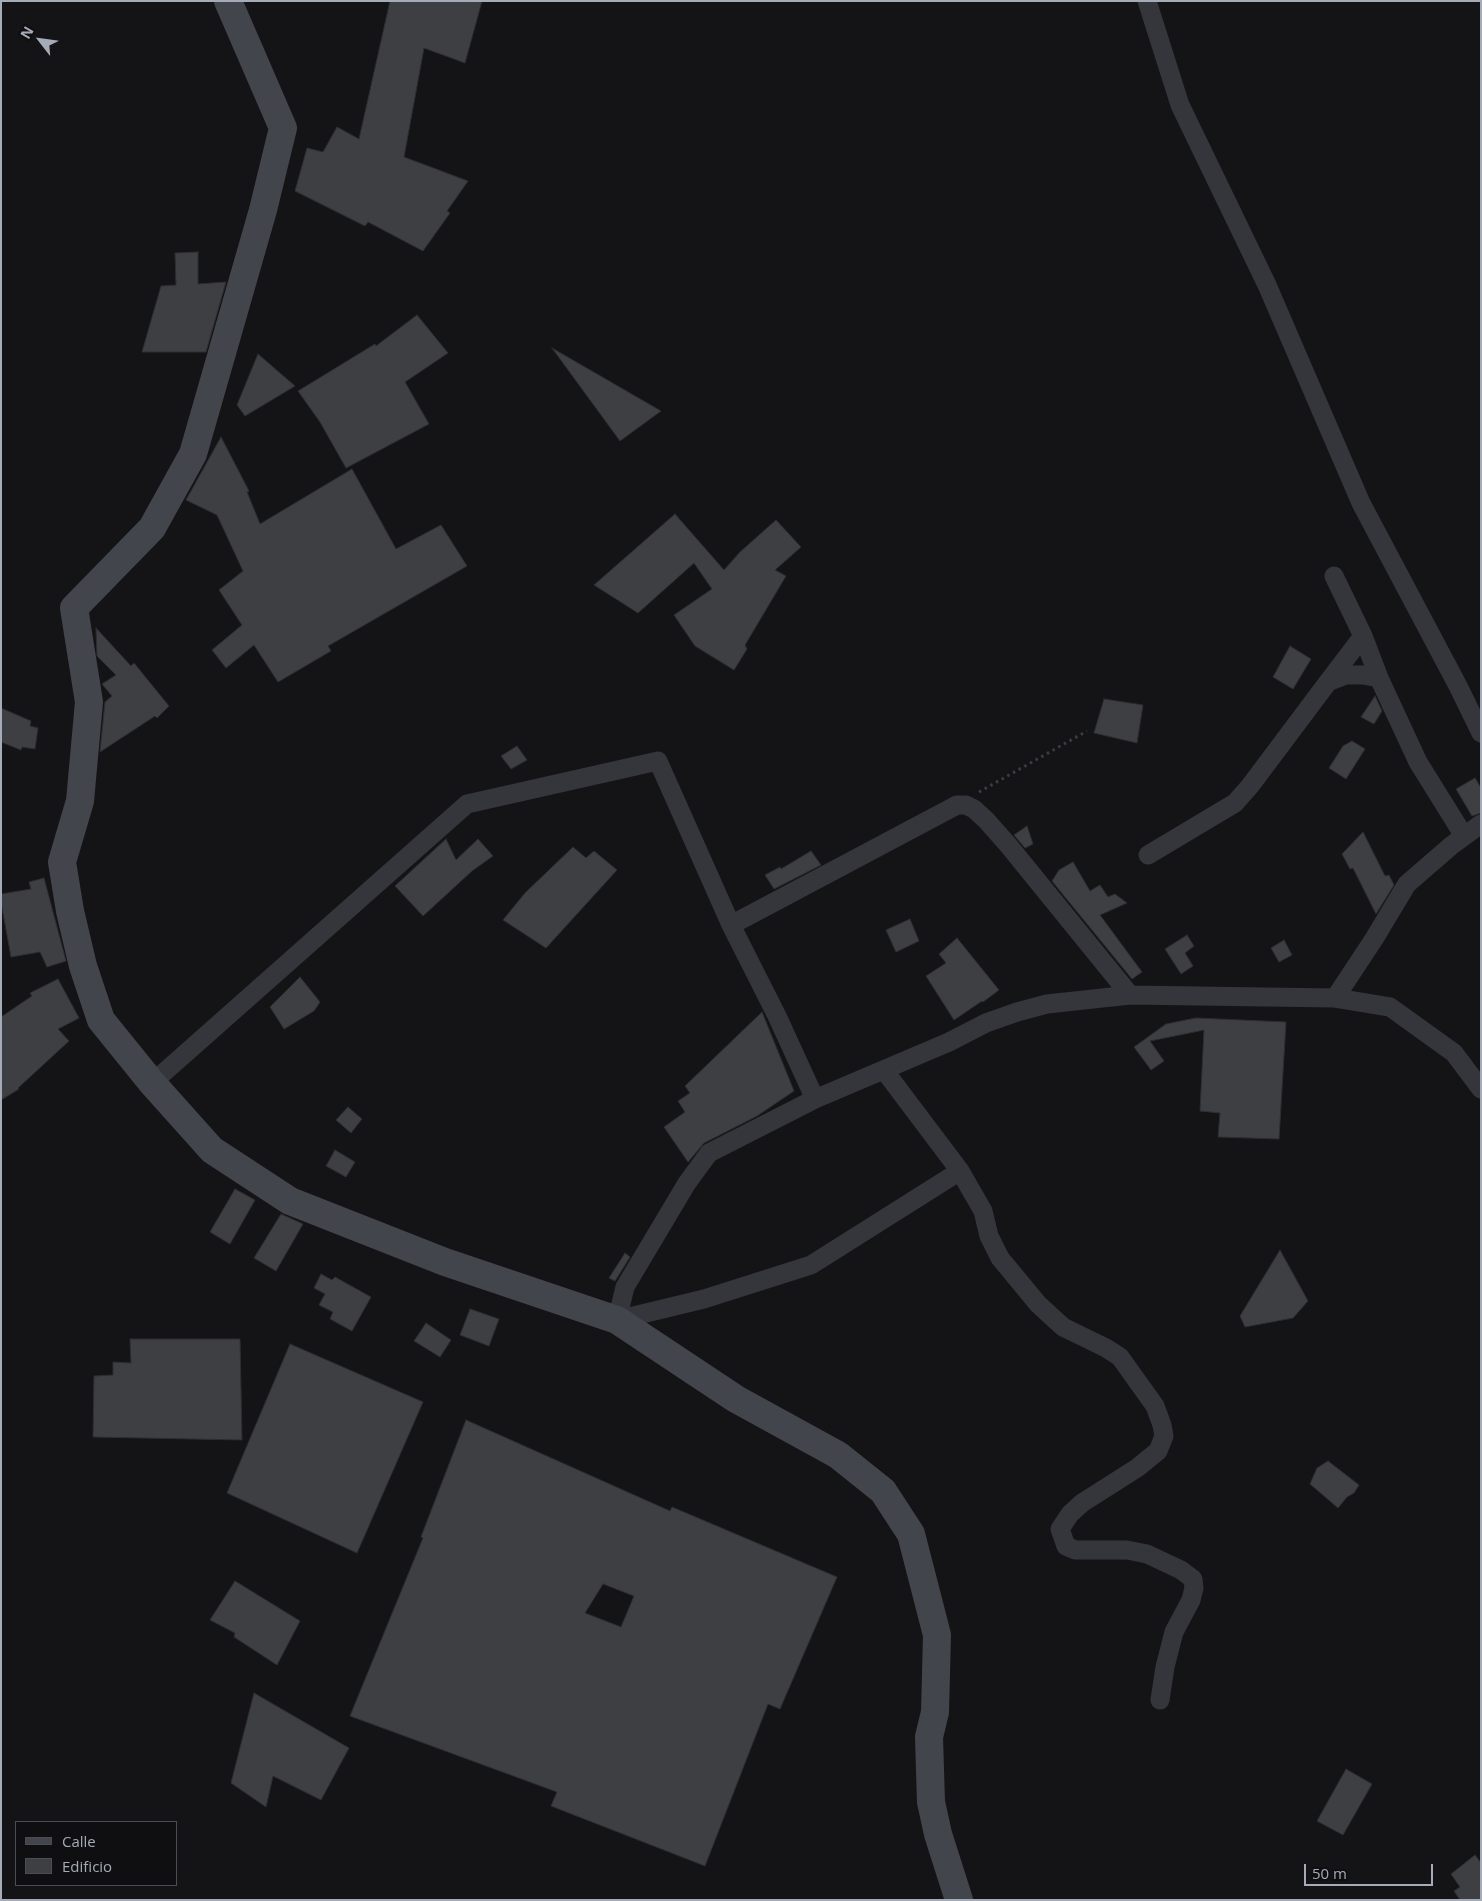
<!DOCTYPE html>
<html>
<head>
<meta charset="utf-8">
<style>
	body { margin:0 }
	#map { position:relative; width:1482px; height:1901px; overflow:hidden; background:#141416; font-family:"Open Sans",sans-serif }
	canvas { display:block }
	.frame { position:absolute; inset:0; border:2px solid #a5abb7; pointer-events:none }
	.legend { position:absolute; left:15px; top:1821px; width:162px; height:65px; box-sizing:border-box; background:#0f0f11; border:1px solid #4b4d53; margin:0; padding:6px 9px; list-style:none; font-size:15px; color:#a5abb7 }
	.legend li { display:flex; align-items:center; gap:10px; height:25px }
	.legend b { width:25px; border:1px solid #4b4d53 }
	.north { position:absolute; left:15px; top:15px; width:50px; height:50px; -webkit-text-stroke:4px #0f0f11; paint-order:stroke; rotate:300deg; font-size:14px; font-weight:700; line-height:20px; text-align:center; color:#a5abb7 }
	.north::after { content:''; display:block; margin:auto; width:18px; height:22px; background:#a5abb7; clip-path:polygon(50% 0,100% 100%,50% 72%,0 100%) }
	.scale { position:absolute; left:1304px; top:1864px; width:129px; height:22px; box-sizing:border-box; border:2px solid #a5abb7; border-top:0; padding-left:6px; font-size:15px; line-height:18px; white-space:nowrap; color:#a5abb7; -webkit-text-stroke:4px #0f0f11; paint-order:stroke }
</style>
</head>
<body>
<div id="map">
<canvas width="1482" height="1901"></canvas>
<div class="frame"></div>
<ul class="legend">
<li><b style="height:6px;background:#43454c"></b>Calle</li>
<li><b style="height:14px;background:#3e3f43"></b>Edificio</li>
</ul>
<div class="north">N</div>
<div class="scale">50 m</div>
</div>
<script>
const g = document.querySelector('canvas').getContext('2d');
g.lineJoin = 'round';
function fill(path, color) { g.fillStyle = color; g.fill(path, 'evenodd'); }
const toPath = rows => new Path2D(rows.map(r => 'M' + r).join(''));
function trace(path, color, width, dash) { g.strokeStyle = color; g.lineWidth = width; g.lineCap = dash ? 'butt' : 'round'; g.setLineDash(dash || []); g.stroke(path); }
const building = toPath([
	[390,1,482,1,465,63,424,48,404,157,468,181,447,211,450,213,423,251,368,222,365,226,295,191,307,148,323,152,337,127,359,139,390,1],
	[198,252,198,284,226,282,206,352,142,352,161,286,176,285,175,253,198,252],
	[417,315,448,353,405,382,429,424,346,468,320,422,298,391,375,344,376,346,417,315],
	[552,348,661,411,620,441,552,348],
	[258,354,295,386,245,416,237,405,258,354],
	[221,437,249,491,247,492,260,524,352,469,396,549,441,525,467,566,328,646,331,651,278,682,254,645,226,668,212,650,242,625,219,590,243,571,217,515,186,500,221,437],
	[675,514,724,570,740,552,776,520,801,547,775,570,786,576,745,645,747,649,734,670,695,646,674,615,712,589,694,563,638,613,594,585,675,514],
	[96,628,131,666,134,663,169,706,157,718,155,716,100,752,105,702,112,696,102,684,116,675,97,656,96,628],
	[1290,646,1311,659,1293,689,1273,677,1290,646],
	[1375,696,1382,711,1374,724,1361,717,1375,696],
	[1104,699,1143,705,1137,743,1094,733,1104,699],
	[1,708,31,721,30,726,38,728,35,749,22,747,21,750,1,742,1,708],
	[1352,741,1365,749,1346,779,1329,768,1343,746,1352,741],
	[517,746,527,760,511,769,501,756,517,746],
	[1475,778,1481,788,1481,813,1472,816,1456,789,1475,778],
	[1027,826,1033,844,1025,848,1014,835,1027,826],
	[1363,832,1385,876,1389,875,1394,885,1376,914,1353,868,1350,869,1342,854,1363,832],
	[446,839,456,860,478,839,493,856,472,871,423,916,395,886,446,839],
	[573,847,586,858,594,851,617,870,546,948,503,920,525,893,573,847],
	[811,851,821,865,774,889,765,875,780,867,781,869,811,851],
	[1073,862,1090,891,1100,885,1108,897,1115,894,1127,903,1100,915,1142,972,1132,979,1052,881,1059,870,1073,862],
	[44,878,66,961,47,967,40,952,11,957,1,902,1,894,31,889,29,882,44,878],
	[910,919,919,941,896,952,886,930,910,919],
	[1187,935,1194,946,1185,953,1193,966,1181,974,1165,949,1187,935],
	[957,938,999,990,983,1002,982,1001,954,1020,926,976,946,963,939,954,957,938],
	[1284,940,1292,955,1279,962,1271,948,1284,940],
	[300,977,320,1002,314,1011,284,1029,270,1007,300,977],
	[58,979,79,1018,58,1029,69,1041,18,1088,19,1089,1,1100,1,1017,32,996,30,993,58,979],
	[762,1012,794,1091,757,1116,704,1143,688,1162,664,1127,685,1112,678,1101,690,1093,685,1086,762,1012],
	[1196,1018,1286,1022,1279,1139,1218,1137,1220,1113,1200,1111,1204,1030,1150,1041,1164,1061,1151,1070,1134,1047,1166,1024,1196,1018],
	[348,1107,362,1119,351,1133,336,1120,348,1107],
	[335,1150,355,1162,346,1177,326,1166,335,1150],
	[235,1189,255,1200,230,1244,210,1232,235,1189],
	[281,1214,303,1224,276,1271,254,1258,281,1214],
	[1280,1250,1308,1301,1293,1318,1245,1327,1240,1316,1280,1250],
	[625,1253,630,1257,615,1281,609,1278,625,1253],
	[321,1274,332,1280,335,1277,371,1297,352,1331,330,1319,333,1312,319,1305,325,1294,314,1288,321,1274],
	[470,1309,499,1319,489,1346,460,1335,470,1309],
	[426,1323,451,1340,440,1357,414,1341,426,1323],
	[130,1339,240,1339,242,1440,93,1437,94,1376,113,1375,113,1362,131,1363,130,1339],
	[290,1344,423,1402,357,1553,227,1493,290,1344],
	[466,1420,670,1511,672,1507,837,1577,780,1709,768,1704,705,1866,551,1806,557,1792,350,1716,423,1538,421,1537,466,1420],
	[603,1584,634,1596,621,1627,585,1613,603,1584],
	[1328,1461,1359,1485,1354,1493,1347,1497,1338,1508,1310,1484,1317,1468,1328,1461],
	[235,1581,300,1621,277,1665,234,1637,235,1633,210,1620,235,1581],
	[254,1693,349,1748,321,1800,273,1776,266,1807,231,1783,254,1693],
	[1346,1769,1372,1784,1343,1835,1317,1821,1346,1769],
	[1475,1855,1481,1863,1481,1900,1460,1900,1454,1891,1460,1887,1451,1874,1475,1855]
]);
const path = toPath([
	[979,792,1087,731]
]);
const street = toPath([
	[1147,1,1180,105,1267,285,1361,503,1458,686,1481,733],
	[1334,576,1363,636,1379,678,1418,762,1464,836],
	[1328,682,1363,636],
	[1148,855,1235,803,1250,786,1328,682,1346,675,1363,675,1379,678],
	[731,925,957,805,966,805,974,809,986,820,1009,846,1130,995],
	[1335,998,1374,939,1407,884,1452,845,1481,824],
	[884,1070,960,1171,811,1265,704,1299,617,1320,625,1287,687,1183,709,1153,815,1099,949,1042,986,1023,1017,1012,1047,1004,1130,995,1335,998,1390,1007,1454,1053,1481,1089],
	[152,1083,467,804,658,761,731,925,777,1016,815,1099],
	[960,1171,983,1211,989,1236,1000,1258,1038,1304,1063,1327,1106,1348,1120,1357,1155,1406,1162,1425,1164,1436,1158,1451,1137,1468,1082,1503,1070,1514,1060,1529,1066,1546,1075,1550,1127,1550,1147,1554,1181,1570,1193,1579,1194,1588,1191,1600,1174,1632,1165,1667,1160,1700]
]);
const secondary = toPath([
	[228,1,283,128,263,210,193,454,152,528,74,608,89,702,80,801,62,862,70,911,83,966,101,1020,152,1083,212,1150,290,1201,445,1262,617,1320,736,1399,838,1455,883,1491,911,1534,937,1635,935,1712,929,1737,931,1802,938,1834,959,1900]
]);
fill(building, '#3e3f43');
trace(building, '#2e2e32', 1);
trace(path, '#3b3d42', 3, [2.5, 4]);
trace(street, '#35363b', 19);
trace(secondary, '#43454c', 28);
</script>
</body>
</html>
